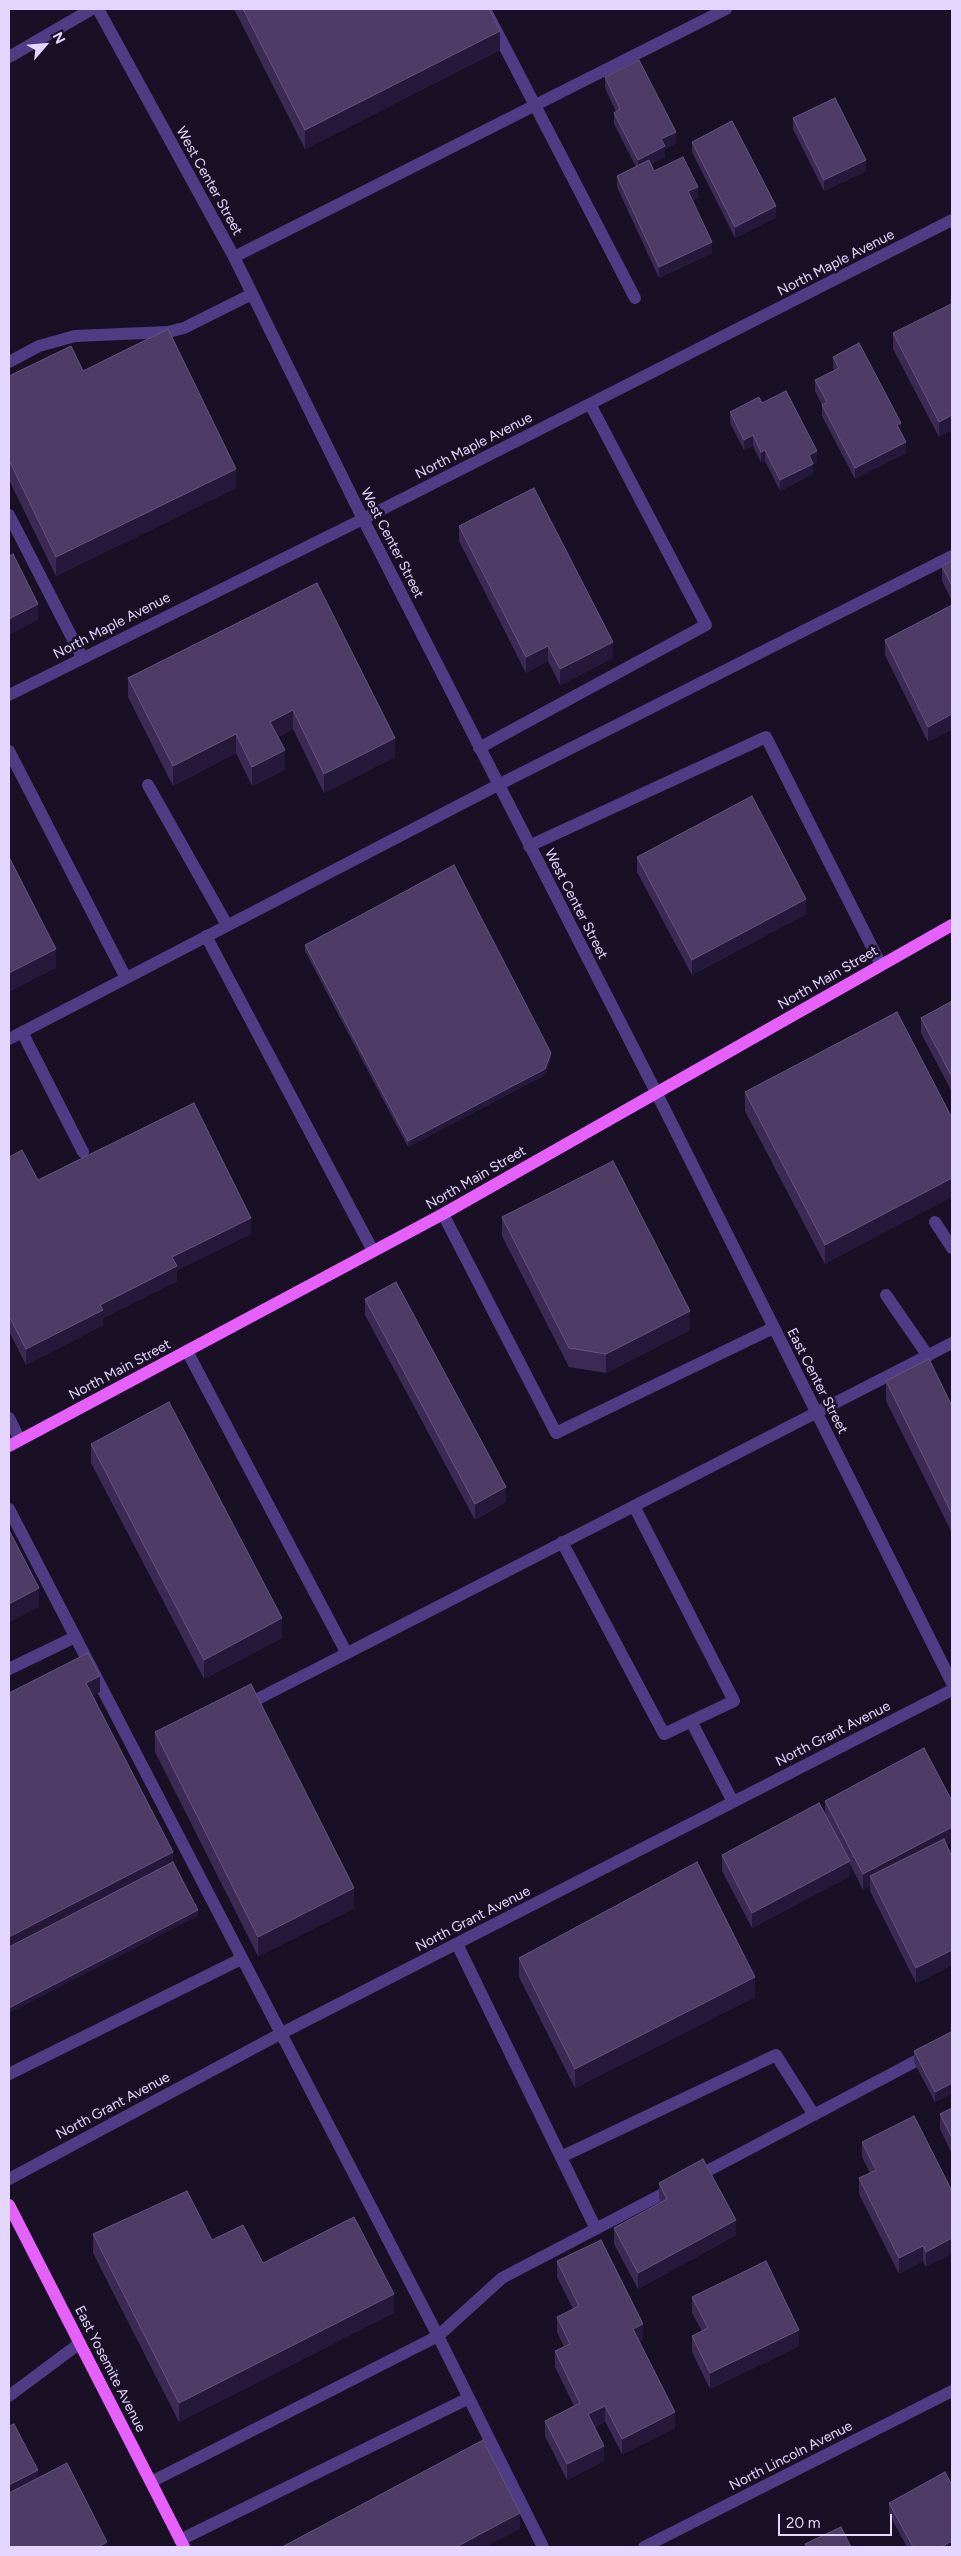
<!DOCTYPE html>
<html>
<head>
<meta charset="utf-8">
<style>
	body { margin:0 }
	#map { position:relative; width:961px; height:2556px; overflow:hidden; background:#191026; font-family:Figtree,sans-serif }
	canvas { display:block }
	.frame { position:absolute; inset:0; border:10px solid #e4d6fe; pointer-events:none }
	.north { position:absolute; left:20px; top:20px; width:50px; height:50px; -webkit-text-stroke:4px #191026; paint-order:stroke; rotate:63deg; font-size:14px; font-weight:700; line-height:20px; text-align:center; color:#e4d6fe }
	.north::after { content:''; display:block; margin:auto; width:18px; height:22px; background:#e4d6fe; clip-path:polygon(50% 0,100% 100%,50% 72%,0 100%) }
	.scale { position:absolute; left:778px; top:2514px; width:114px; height:22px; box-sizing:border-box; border:2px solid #e4d6fe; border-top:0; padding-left:6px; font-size:15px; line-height:18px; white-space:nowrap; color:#e4d6fe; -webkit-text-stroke:4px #191026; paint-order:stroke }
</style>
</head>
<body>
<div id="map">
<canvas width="961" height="2556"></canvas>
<div class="frame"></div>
<div class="north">N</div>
<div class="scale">20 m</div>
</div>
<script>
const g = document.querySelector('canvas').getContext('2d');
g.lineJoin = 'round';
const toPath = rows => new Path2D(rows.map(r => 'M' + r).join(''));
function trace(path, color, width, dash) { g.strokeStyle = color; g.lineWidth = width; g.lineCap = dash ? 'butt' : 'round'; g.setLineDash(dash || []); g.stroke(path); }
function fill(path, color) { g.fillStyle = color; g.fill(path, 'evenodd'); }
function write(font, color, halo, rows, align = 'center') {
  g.font = font + ' Figtree,sans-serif'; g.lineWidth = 5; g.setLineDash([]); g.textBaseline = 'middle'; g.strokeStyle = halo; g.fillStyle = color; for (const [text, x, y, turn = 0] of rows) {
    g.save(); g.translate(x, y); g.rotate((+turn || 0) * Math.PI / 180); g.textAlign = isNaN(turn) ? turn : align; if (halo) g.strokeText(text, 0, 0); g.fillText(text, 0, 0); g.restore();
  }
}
const minor = toPath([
	[98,9,234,257,363,519,656,1092,952,1683],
	[485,9,635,298],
	[9,57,92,9],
	[234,257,726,9],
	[9,362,39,346,75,336,168,332,184,328,252,294],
	[9,515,82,657],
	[9,695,363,519,952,220],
	[479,748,706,625,590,404],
	[9,751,126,978],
	[148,785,227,925],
	[529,846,766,737,881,965],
	[206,936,373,1251],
	[22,1032,83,1152],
	[9,1039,498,785,952,556],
	[443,1214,556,1433,773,1328],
	[935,1222,952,1248],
	[886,1295,928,1356],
	[187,1351,346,1652],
	[9,1418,20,1440],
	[9,1509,438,2336,543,2547],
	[562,1542,664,1734,734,1701,634,1506],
	[9,1669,75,1637],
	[244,1706,952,1343],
	[691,1721,733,1802],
	[457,1944,596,2229],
	[9,2074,241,1959],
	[561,2157,776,2055,814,2115],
	[694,2178,952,2042],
	[9,2179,280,2034,952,1690],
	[9,2396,80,2343],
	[151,2482,438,2336,502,2278,674,2188],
	[180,2540,469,2398],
	[644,2547,952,2391]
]);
const major = toPath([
	[9,1446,443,1214,952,925],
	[9,2205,184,2547]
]);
const wall = toPath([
	[234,9,489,9,500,50,305,149],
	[605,77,676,143,665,149,665,157,651,164,654,171,698,198,693,200,712,253,659,278,617,187,617,176,636,167,614,124,614,113,616,112,605,88],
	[793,118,866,171,824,191,793,129],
	[692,142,776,217,735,238,692,152],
	[952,306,952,430,939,437,893,349,893,333],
	[833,357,901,432,906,453,855,479,822,416,822,405,815,391,815,380,835,370,833,368],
	[83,371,236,488,56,576,9,480,9,376],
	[762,403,817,462,813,464,813,474,780,491,765,461,761,462,753,446,744,450,730,423,730,412],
	[459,526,613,658,560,685,548,661,526,673,459,541],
	[952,561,952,601,942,581,942,566],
	[317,583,395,757,324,793,293,729,278,737,285,770,252,786,236,753,173,786,128,697,128,678],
	[952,605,928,742,885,655,885,640],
	[637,857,806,914,692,975,637,872],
	[305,945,551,1058,545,1075,408,1147,305,951],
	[952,1001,952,1092,921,1033,921,1018],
	[745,1092,952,1118,825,1264,745,1111],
	[9,1157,38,1180,251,1234,177,1270,177,1281,103,1318,103,1325,26,1365,9,1331],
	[502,1217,690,1330,606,1373,569,1367,502,1236],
	[365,1299,506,1502,475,1520,365,1315],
	[886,1381,952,1406,952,1533,886,1401],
	[91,1444,282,1638,204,1679,91,1463],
	[155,1732,354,1908,258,1956,155,1752],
	[825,1801,947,1845,952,1857,952,1965,916,1983,870,1891,870,1886,863,1890,850,1864,850,1876,752,1928,722,1871,722,1855,825,1813],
	[519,1958,755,1997,575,2088,519,1977],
	[951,2032,935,2102,914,2062,914,2051],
	[952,2108,952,2154,940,2129,940,2114],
	[862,2142,952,2191,926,2267,923,2261,899,2274,859,2194,859,2178,870,2173,862,2157],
	[659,2183,736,2235,638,2289,614,2244,614,2228,661,2203,659,2198],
	[93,2234,263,2263,394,2313,179,2422,93,2253],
	[557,2261,643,2340,639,2341,675,2428,622,2454,605,2421,595,2427,604,2461,567,2480,545,2436,545,2421,574,2406,555,2367,555,2351,564,2347,557,2332,557,2317,573,2309,557,2277],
	[692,2297,799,2346,710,2389,692,2352,692,2336,702,2331,692,2313],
	[889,2503,952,2547,907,2547,889,2514]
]);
const shadedWall = toPath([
	[500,31,500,50,305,149,305,130],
	[676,132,676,143,665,149,665,157,638,171,638,160,661,139],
	[866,160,866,171,824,191,824,180],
	[698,187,698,198,688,202,688,191],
	[776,206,776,217,735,238,735,227],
	[712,242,712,253,659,278,659,267],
	[952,415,952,430,939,437,939,422],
	[901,423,901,434,897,425],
	[753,435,753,446,744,450,744,440],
	[906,442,906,453,855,479,855,468],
	[765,450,765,461,761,462,761,452],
	[817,451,817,462,813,464,813,474,780,491,780,480,809,455],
	[236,469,236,488,56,576,56,557],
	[38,604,38,620,9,635,9,619],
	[613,642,613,658,560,685,560,669],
	[548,646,548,661,526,673,526,657],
	[293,710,293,729,270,741,270,722],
	[952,714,952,730,928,742,928,727],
	[236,734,236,753,173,786,173,766],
	[395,738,395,757,324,793,324,774],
	[285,750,285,770,252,786,252,767],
	[806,899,806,914,692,975,692,960],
	[56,949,56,968,9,992,9,973],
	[551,1053,551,1058,545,1075,408,1147,408,1141],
	[952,1178,952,1197,825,1264,825,1245],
	[251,1218,251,1234,177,1270,177,1281,103,1318,103,1325,26,1365,26,1349,100,1305,172,1257],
	[690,1311,690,1330,606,1373,606,1354],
	[506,1487,506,1502,475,1520,475,1504],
	[39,1588,39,1607,9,1623,9,1604],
	[282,1618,282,1638,204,1679,204,1660],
	[100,1676,100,1692,86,1699,86,1683],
	[952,1827,952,1842,874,1884,870,1876,870,1886,863,1890,863,1874],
	[173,1852,173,1868,9,1952,9,1937],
	[850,1861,850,1876,752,1928,752,1913],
	[354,1888,354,1908,258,1956,258,1937],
	[198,1910,198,1916,9,2013,9,2008],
	[952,1950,952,1965,916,1983,916,1968],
	[755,1977,755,1997,575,2088,575,2069],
	[952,2083,952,2094,935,2102,935,2092],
	[736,2220,736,2235,638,2289,638,2273],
	[952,2238,952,2254,926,2267,926,2252],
	[923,2246,923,2261,899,2274,899,2258],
	[394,2294,394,2313,179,2422,179,2403],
	[643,2324,643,2340,633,2344,633,2329],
	[799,2330,799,2346,710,2389,710,2373],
	[605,2406,605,2421,588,2430,588,2414],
	[675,2412,675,2428,622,2454,622,2439],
	[604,2446,604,2461,567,2480,567,2464],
	[38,2470,38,2481,9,2496,9,2485],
	[520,2513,520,2529,485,2547,456,2547],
	[952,2541,952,2547,941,2547],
	[107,2542,107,2547,98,2547]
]);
const building = toPath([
	[243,9,489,9,500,31,305,130,243,9],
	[639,60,676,132,661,139,665,146,638,160,614,113,620,109,605,77,639,60],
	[835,98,866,160,824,180,793,118,835,98],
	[732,121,776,206,735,227,692,142,732,121],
	[683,157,698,187,688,191,712,242,659,267,617,176,649,160,654,171,683,157],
	[951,304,952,306,952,415,939,422,893,333,951,304],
	[168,329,236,469,56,557,9,460,9,376,71,346,83,371,168,329],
	[859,343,901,423,897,425,906,442,855,468,822,405,827,402,815,380,839,368,833,357,859,343],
	[786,391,817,451,809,455,813,464,780,480,765,450,761,452,753,435,744,440,730,412,759,397,762,403,786,391],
	[534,488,613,642,560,669,548,646,526,657,459,526,534,488],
	[13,554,38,604,9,619,9,556,13,554],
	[952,561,952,586,942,566,952,561],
	[317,583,395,738,324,774,293,710,270,722,285,750,252,767,236,734,173,766,128,678,317,583],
	[952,605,952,714,928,727,885,640,952,605],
	[752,796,806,899,692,960,637,857,752,796],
	[9,857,56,949,9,973,9,857],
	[454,865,551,1053,545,1069,408,1141,305,945,454,865],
	[952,1001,952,1077,921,1018,952,1001],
	[897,1012,952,1118,952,1178,825,1245,745,1092,897,1012],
	[194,1103,251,1218,172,1257,177,1266,100,1305,103,1310,26,1349,9,1316,9,1157,22,1150,38,1180,194,1103],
	[613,1161,690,1311,606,1354,569,1348,502,1217,613,1161],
	[396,1282,506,1487,475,1504,365,1299,396,1282],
	[929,1359,952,1406,952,1514,886,1381,929,1359],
	[169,1402,282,1618,204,1660,91,1444,169,1402],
	[9,1530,39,1588,9,1604,9,1530],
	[88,1653,100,1676,86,1683,173,1852,9,1937,9,1693,88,1653],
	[251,1684,354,1888,258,1937,155,1732,251,1684],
	[924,1748,952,1801,952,1827,863,1874,825,1801,924,1748],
	[819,1803,850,1861,752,1913,722,1855,819,1803],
	[944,1839,952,1857,952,1950,916,1968,870,1876,944,1839],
	[173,1862,198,1910,9,2008,9,1947,173,1862],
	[697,1862,755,1977,575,2069,519,1958,697,1862],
	[951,2032,952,2034,952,2083,935,2092,914,2051,951,2032],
	[952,2108,952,2138,940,2114,952,2108],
	[914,2116,952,2191,952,2238,926,2252,923,2246,899,2258,859,2178,876,2170,862,2142,914,2116],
	[703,2159,736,2220,638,2273,614,2228,667,2199,659,2183,703,2159],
	[187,2191,212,2240,243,2225,263,2263,354,2217,394,2294,179,2403,93,2234,187,2191],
	[601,2240,643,2324,633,2329,675,2412,622,2439,605,2406,588,2414,604,2446,567,2464,545,2421,580,2403,555,2351,570,2344,557,2317,579,2306,557,2261,601,2240],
	[766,2261,799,2330,710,2373,692,2336,708,2328,692,2297,766,2261],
	[14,2424,38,2470,9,2485,9,2426,14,2424],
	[483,2440,520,2513,456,2547,282,2547,483,2440],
	[67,2463,107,2542,98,2547,9,2547,9,2493,67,2463],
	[945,2472,952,2485,952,2541,941,2547,913,2547,889,2503,945,2472],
	[841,2527,851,2547,807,2547,805,2544,841,2527]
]);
const streetNames = [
	["West Center Street",209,181,61],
	["North Maple Avenue",836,263,-27],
	["North Maple Avenue",474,446,-27],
	["West Center Street",392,543,63],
	["North Maple Avenue",112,626,-27],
	["West Center Street",576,904,63],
	["North Main Street",828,978,-30],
	["North Main Street",476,1178,-30],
	["North Main Street",120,1370,-28],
	["East Center Street",817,1381,63],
	["North Grant Avenue",833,1734,-27],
	["North Grant Avenue",473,1919,-27],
	["North Grant Avenue",113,2106,-28],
	["East Yosemite Avenue",110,2369,63],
	["North Lincoln Avenue",791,2456,-27]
];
trace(minor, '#503c84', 12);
trace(major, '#e661fb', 12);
fill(wall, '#3c2a54');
fill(shadedWall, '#26183a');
fill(building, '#4e3c66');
trace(building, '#65547e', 1);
write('14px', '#e4d6fe', '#191026', streetNames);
</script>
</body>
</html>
